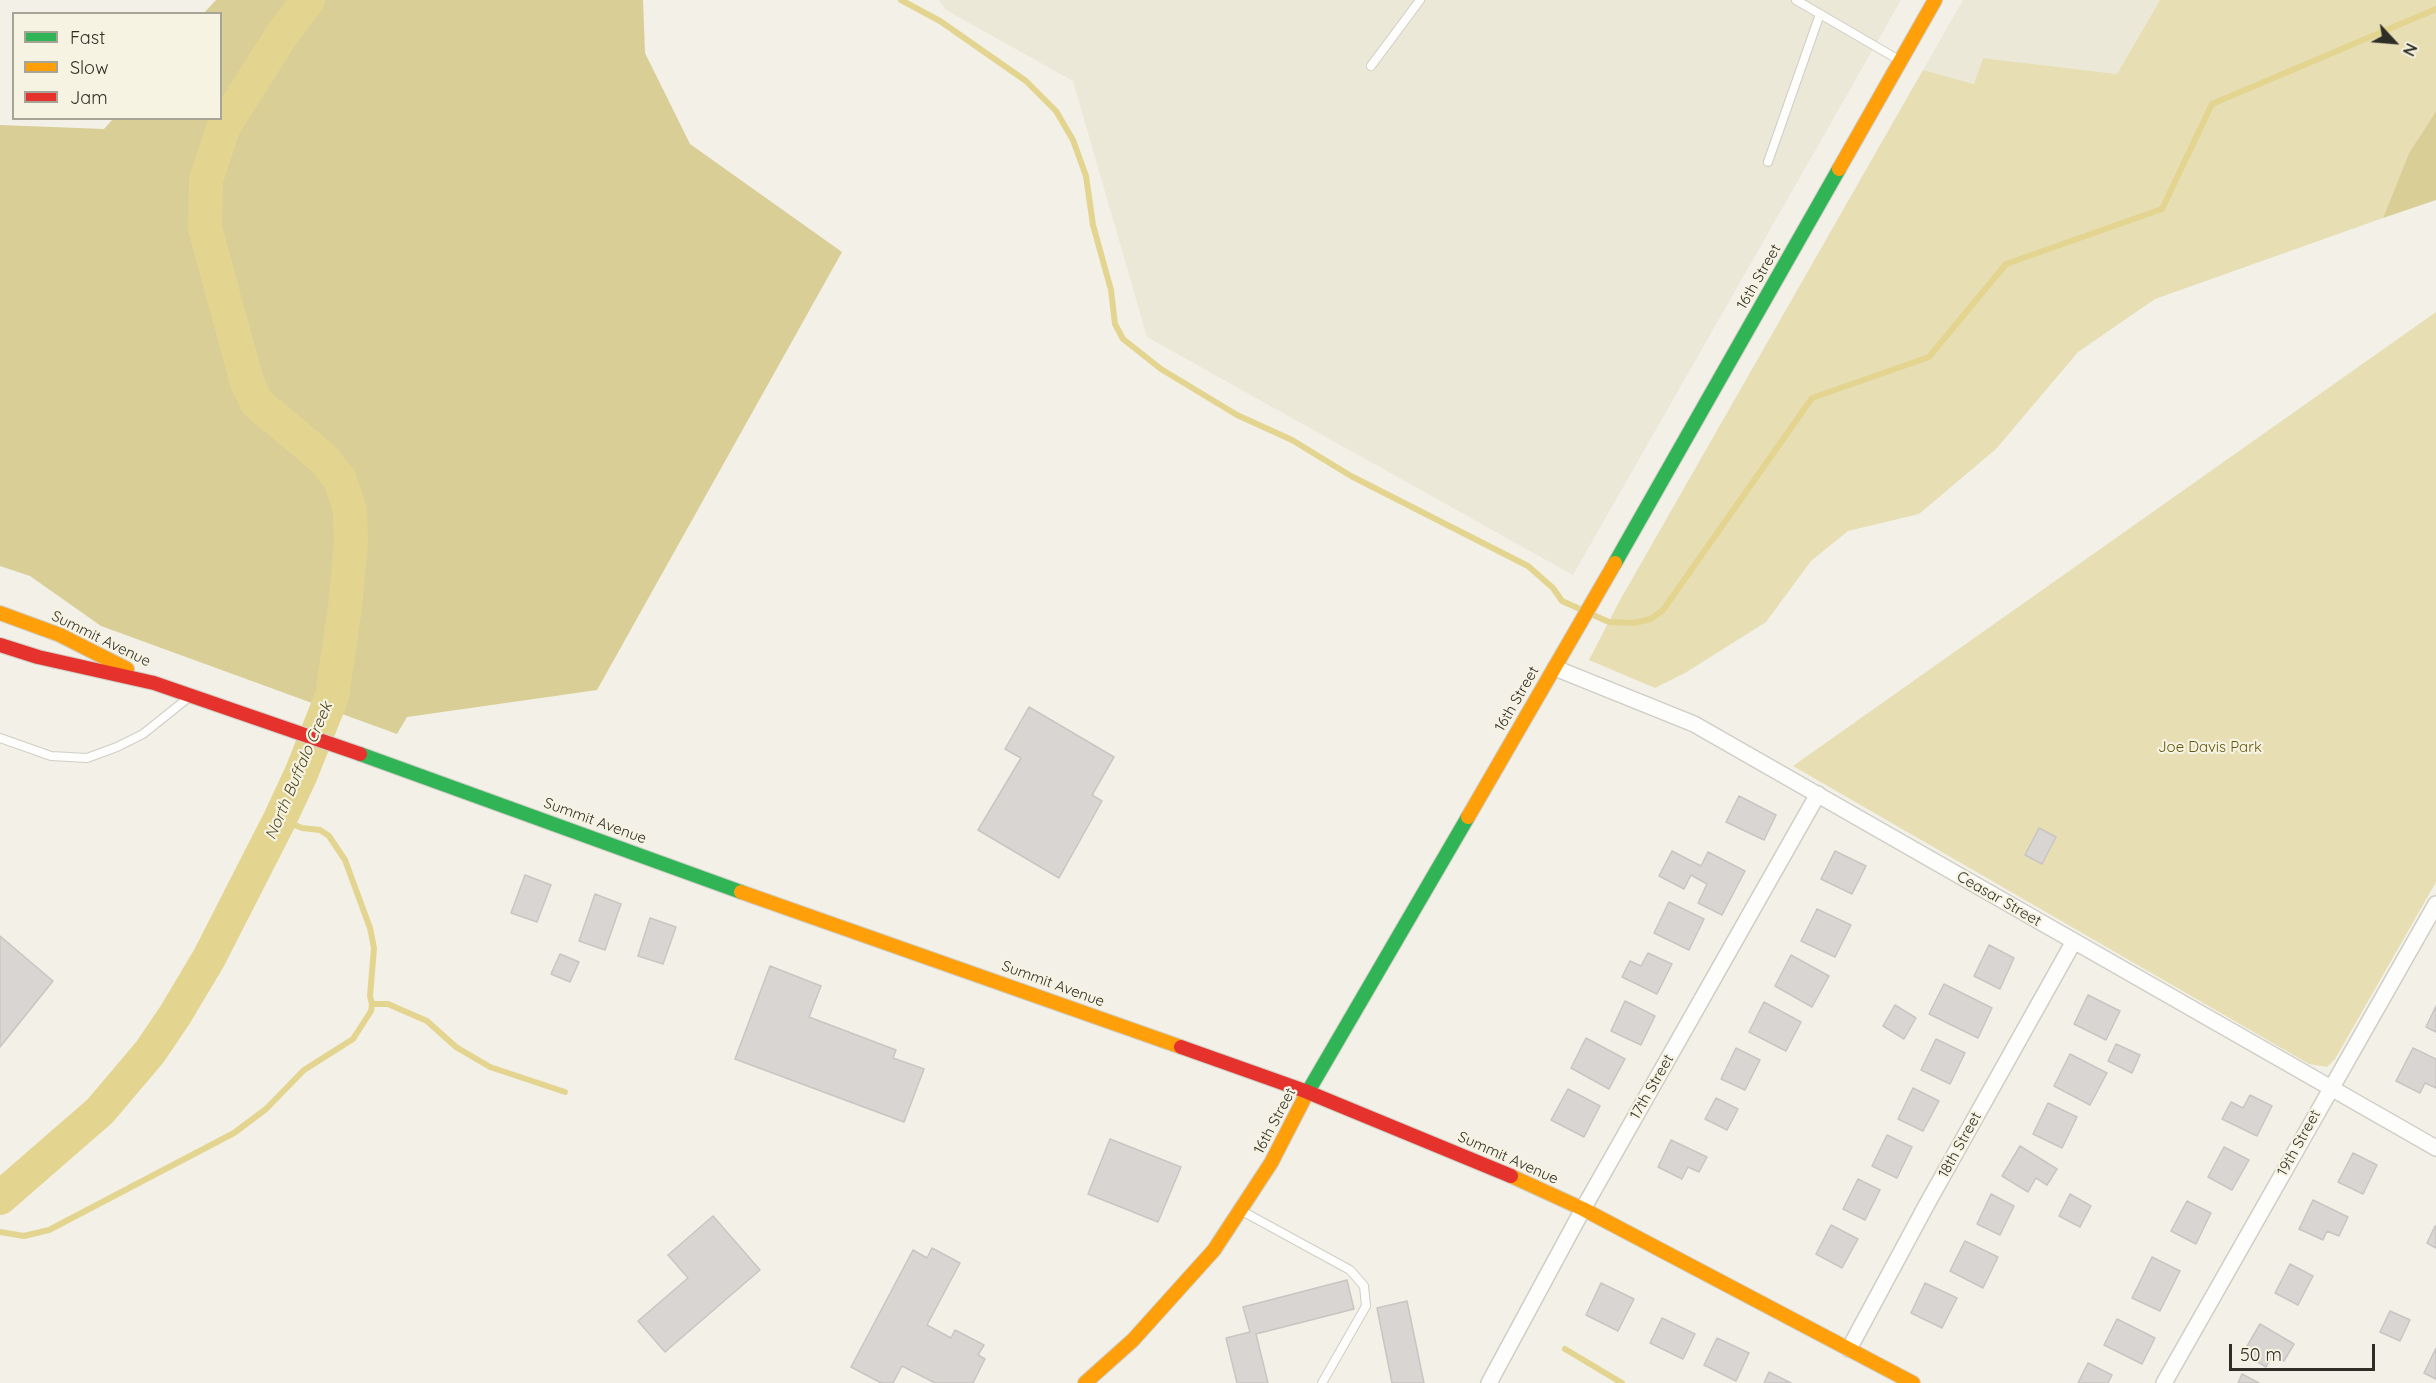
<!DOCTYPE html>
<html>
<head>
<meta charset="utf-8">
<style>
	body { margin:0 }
	#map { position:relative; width:2436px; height:1383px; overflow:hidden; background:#f2f0e7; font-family:Quicksand,sans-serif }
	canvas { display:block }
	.legend { position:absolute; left:12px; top:12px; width:210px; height:108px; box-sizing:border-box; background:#f6f3e2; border:2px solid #a6a497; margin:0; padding:8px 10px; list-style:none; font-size:18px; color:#2e2d26 }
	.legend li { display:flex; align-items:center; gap:12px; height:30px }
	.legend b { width:30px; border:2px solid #a6a497 }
	.north { position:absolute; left:2364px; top:12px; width:60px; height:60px; -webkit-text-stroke:4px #f6f3e2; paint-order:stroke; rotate:116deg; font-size:16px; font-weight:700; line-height:24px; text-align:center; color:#2e2d26 }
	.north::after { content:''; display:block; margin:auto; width:21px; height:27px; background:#2e2d26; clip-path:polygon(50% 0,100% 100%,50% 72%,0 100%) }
	.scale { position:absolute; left:2229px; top:1344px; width:146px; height:27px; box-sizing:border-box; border:3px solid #2e2d26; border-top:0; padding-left:8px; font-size:18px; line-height:21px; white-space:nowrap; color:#2e2d26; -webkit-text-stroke:4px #f6f3e2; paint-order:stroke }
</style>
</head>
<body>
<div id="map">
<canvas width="2436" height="1383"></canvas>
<ul class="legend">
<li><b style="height:8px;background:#30b455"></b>Fast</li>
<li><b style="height:8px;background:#ff9f0a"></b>Slow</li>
<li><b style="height:8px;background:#e5322d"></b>Jam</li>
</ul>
<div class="north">N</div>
<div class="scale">50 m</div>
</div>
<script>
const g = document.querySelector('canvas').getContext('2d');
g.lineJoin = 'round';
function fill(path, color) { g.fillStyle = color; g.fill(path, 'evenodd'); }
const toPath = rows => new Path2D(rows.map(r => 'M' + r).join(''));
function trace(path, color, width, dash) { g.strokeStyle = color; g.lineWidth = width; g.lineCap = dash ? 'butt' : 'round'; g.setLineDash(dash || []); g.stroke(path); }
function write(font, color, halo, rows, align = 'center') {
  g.font = font + ' Quicksand,sans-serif'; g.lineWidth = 4.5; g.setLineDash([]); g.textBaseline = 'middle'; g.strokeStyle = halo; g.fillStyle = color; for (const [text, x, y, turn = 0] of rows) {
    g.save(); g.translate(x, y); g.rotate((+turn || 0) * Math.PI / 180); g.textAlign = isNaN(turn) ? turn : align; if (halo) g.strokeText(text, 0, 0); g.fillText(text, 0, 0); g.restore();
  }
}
const built = toPath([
	[939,0,1901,0,1573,575,1147,337,1073,81,946,10],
	[1963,0,2160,0,2117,74,1983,58,1974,84,1923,70]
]);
const green = toPath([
	[2160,0,2436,0,2436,111,2409,153,2383,218,2155,299,2078,352,1996,449,1919,514,1848,531,1811,561,1766,622,1685,673,1655,688,1589,660,1619,602,1923,70,1974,84,1983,58,2117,74],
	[2436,312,2436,882,2335,1059,2327,1067,2309,1064,1793,766]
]);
const forest = toPath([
	[216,0,643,0,645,53,690,144,842,252,597,690,407,717,397,734,101,626,30,576,0,566,0,125,104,129,113,119,220,118,220,14,204,13],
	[2436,111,2436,200,2383,218,2409,153]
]);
const stream = toPath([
	[901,0,940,21,1026,81,1056,111,1073,140,1086,176,1093,225,1111,290,1115,324,1123,339,1161,369,1237,415,1292,440,1351,476,1528,566,1553,588,1562,601,1609,622,1634,623,1651,619,1663,610,1812,398,1929,357,2006,264,2162,209,2212,104,2436,9],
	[372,1004,388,1004,427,1021,456,1047,490,1067,565,1092],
	[0,1232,24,1236,49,1230,234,1133,266,1109,304,1070,353,1039,371,1011,372,1004,370,996,374,948,370,928,345,860,329,836,320,830,302,828,280,819],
	[1565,1349,1622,1383]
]);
const river = toPath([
	[0,1198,100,1111,150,1052,175,1015,209,958,280,819,301,774,332,696,345,607,351,543,350,510,340,480,324,459,257,403,247,382,205,228,206,180,224,126,281,36,308,0]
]);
const building = toPath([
	[1029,707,1114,757,1092,795,1102,801,1059,878,978,830,1021,758,1005,749,1029,707],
	[1739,796,1776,815,1764,840,1726,822,1739,796],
	[2039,828,2056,837,2042,864,2025,855,2039,828],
	[1672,851,1701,866,1708,852,1745,871,1722,915,1698,903,1707,884,1691,875,1684,889,1659,876,1672,851],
	[1835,851,1866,866,1852,894,1821,879,1835,851],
	[525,875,551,885,537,922,511,913,525,875],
	[595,894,621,904,605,950,579,941,595,894],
	[1669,902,1704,919,1689,950,1654,933,1669,902],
	[1817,909,1851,925,1835,957,1801,941,1817,909],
	[650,918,676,927,663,964,638,956,650,918],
	[0,936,53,981,0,1047,0,936],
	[1989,945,2014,958,2000,989,1974,976,1989,945],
	[1648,953,1672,964,1657,994,1622,977,1630,961,1641,966,1648,953],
	[560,954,579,962,570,982,551,974,560,954],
	[1791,955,1829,976,1812,1007,1775,986,1791,955],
	[770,966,821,986,809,1017,896,1050,893,1058,924,1069,904,1122,735,1059,770,966],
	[1944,984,1992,1008,1978,1038,1929,1014,1944,984],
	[2088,995,2120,1011,2106,1040,2074,1024,2088,995],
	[1625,1001,1655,1016,1641,1045,1611,1031,1625,1001],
	[1764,1002,1801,1022,1786,1051,1749,1032,1764,1002],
	[1895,1005,1916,1018,1904,1039,1883,1026,1895,1005],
	[2436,1006,2436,1032,2426,1027,2436,1006],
	[1586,1038,1625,1059,1609,1089,1571,1068,1586,1038],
	[1936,1039,1965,1053,1950,1084,1921,1070,1936,1039],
	[2116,1044,2140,1055,2132,1073,2108,1061,2116,1044],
	[1736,1048,1760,1060,1745,1090,1721,1079,1736,1048],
	[2413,1048,2436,1059,2436,1088,2425,1083,2420,1093,2396,1081,2413,1048],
	[2070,1054,2107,1073,2090,1105,2054,1086,2070,1054],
	[1913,1088,1939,1101,1923,1131,1898,1119,1913,1088],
	[1568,1089,1600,1106,1584,1137,1551,1120,1568,1089],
	[2250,1095,2272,1106,2257,1136,2222,1119,2231,1102,2243,1108,2250,1095],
	[1716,1098,1738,1109,1727,1130,1705,1119,1716,1098],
	[2048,1103,2077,1117,2062,1148,2033,1134,2048,1103],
	[1887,1135,1912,1147,1897,1178,1872,1166,1887,1135],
	[1110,1139,1181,1167,1158,1222,1088,1194,1110,1139],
	[1671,1140,1707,1157,1699,1172,1688,1167,1682,1179,1658,1167,1671,1140],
	[2020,1146,2057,1169,2047,1185,2036,1178,2028,1192,2002,1176,2020,1146],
	[2224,1147,2249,1160,2232,1190,2208,1177,2224,1147],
	[2353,1153,2377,1165,2363,1194,2338,1182,2353,1153],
	[1858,1179,1880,1190,1865,1220,1843,1209,1858,1179],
	[1991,1194,2014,1206,2000,1235,1977,1224,1991,1194],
	[2070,1194,2091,1206,2080,1227,2059,1216,2070,1194],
	[2313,1200,2348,1217,2339,1236,2327,1231,2323,1240,2299,1229,2313,1200],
	[2187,1201,2211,1213,2196,1244,2171,1231,2187,1201],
	[713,1216,760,1270,665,1352,638,1321,688,1278,668,1255,713,1216],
	[1831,1225,1858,1239,1842,1268,1816,1254,1831,1225],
	[2435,1226,2436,1226,2436,1248,2427,1243,2435,1226],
	[1965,1241,1998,1257,1983,1288,1950,1271,1965,1241],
	[932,1248,960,1263,927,1325,951,1338,955,1330,984,1345,978,1355,985,1359,973,1383,935,1383,902,1366,893,1383,881,1383,851,1367,913,1250,927,1258,932,1248],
	[2152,1257,2180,1271,2160,1311,2132,1298,2152,1257],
	[2290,1264,2313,1276,2298,1305,2275,1293,2290,1264],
	[1347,1280,1354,1309,1256,1334,1268,1383,1237,1383,1226,1338,1250,1332,1243,1307,1347,1280],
	[1601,1283,1634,1299,1618,1331,1586,1315,1601,1283],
	[1925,1283,1957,1298,1942,1328,1911,1313,1925,1283],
	[1407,1301,1424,1383,1392,1383,1377,1308,1407,1301],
	[2390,1311,2410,1320,2400,1341,2380,1332,2390,1311],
	[1662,1318,1695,1334,1683,1359,1650,1343,1662,1318],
	[2117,1319,2155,1338,2142,1364,2104,1345,2117,1319],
	[2260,1324,2294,1344,2284,1361,2273,1354,2266,1367,2243,1353,2260,1324],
	[1717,1338,1749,1353,1736,1381,1704,1365,1717,1338],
	[2436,1348,2436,1379,2424,1373,2436,1348],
	[2088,1363,2112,1375,2108,1383,2078,1383,2088,1363],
	[1769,1372,1791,1383,1764,1383,1769,1372],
	[2242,1374,2259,1383,2238,1383,2242,1374]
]);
const lane = toPath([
	[1796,0,1820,14],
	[1371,66,1420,0],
	[1768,162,1820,14,1899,60],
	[0,738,51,756,87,758,117,747,143,734,188,698],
	[1242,1211,1350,1270,1364,1286,1366,1306,1322,1383]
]);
const street = toPath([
	[1555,668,1694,724,2436,1148],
	[1849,1349,1927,1204,2073,943],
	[1489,1383,1583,1209,1818,794],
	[2164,1383,2436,904]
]);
const fast = toPath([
	[1615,563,1839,169],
	[360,754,741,892],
	[1306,1095,1468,817]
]);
const slow = toPath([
	[1839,169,1935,0],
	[0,613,60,635,127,669],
	[1468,817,1615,563],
	[741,892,1181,1047],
	[1511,1176,1583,1209,1913,1383],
	[1085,1383,1133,1340,1214,1250,1271,1163,1306,1095]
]);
const jam = toPath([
	[0,645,38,657,154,683,360,754],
	[1181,1047,1305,1091,1511,1176]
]);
const streetNames = [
	["16th Street",1759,277,-60],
	["Summit Avenue",101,639,26],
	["16th Street",1517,699,-60],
	["Summit Avenue",595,821,20],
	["Ceasar Street",1999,899,30],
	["Summit Avenue",1053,984,20],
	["17th Street",1652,1087,-60],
	["16th Street",1275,1121,-62],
	["19th Street",2299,1143,-61],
	["18th Street",1960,1145,-61],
	["Summit Avenue",1508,1158,24]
];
const parkNames = [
	["Joe Davis Park",2210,747]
];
const waterNames = [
	["North Buffalo Creek",299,771,-67]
];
fill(built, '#ebe8d7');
fill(green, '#e7deb4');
fill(forest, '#d9ce95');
trace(stream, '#e3d590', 6);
trace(river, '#e3d590', 34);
fill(building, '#d8d5d3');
trace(building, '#c8c5c2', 1.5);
trace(lane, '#cfcec6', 10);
trace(street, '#cfcec6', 18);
trace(fast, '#cfcec6', 16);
trace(slow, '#cfcec6', 16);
trace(jam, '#cfcec6', 16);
trace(lane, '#fdfdfb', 8);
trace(street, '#fdfdfb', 15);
trace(fast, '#30b455', 14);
trace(slow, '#ff9f0a', 14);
trace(jam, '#e5322d', 14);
write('15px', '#2e2d26', '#f6f3e2', streetNames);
write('15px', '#63560c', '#f6f3e2', parkNames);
write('italic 16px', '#4f471f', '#f6f3e2', waterNames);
</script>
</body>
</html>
